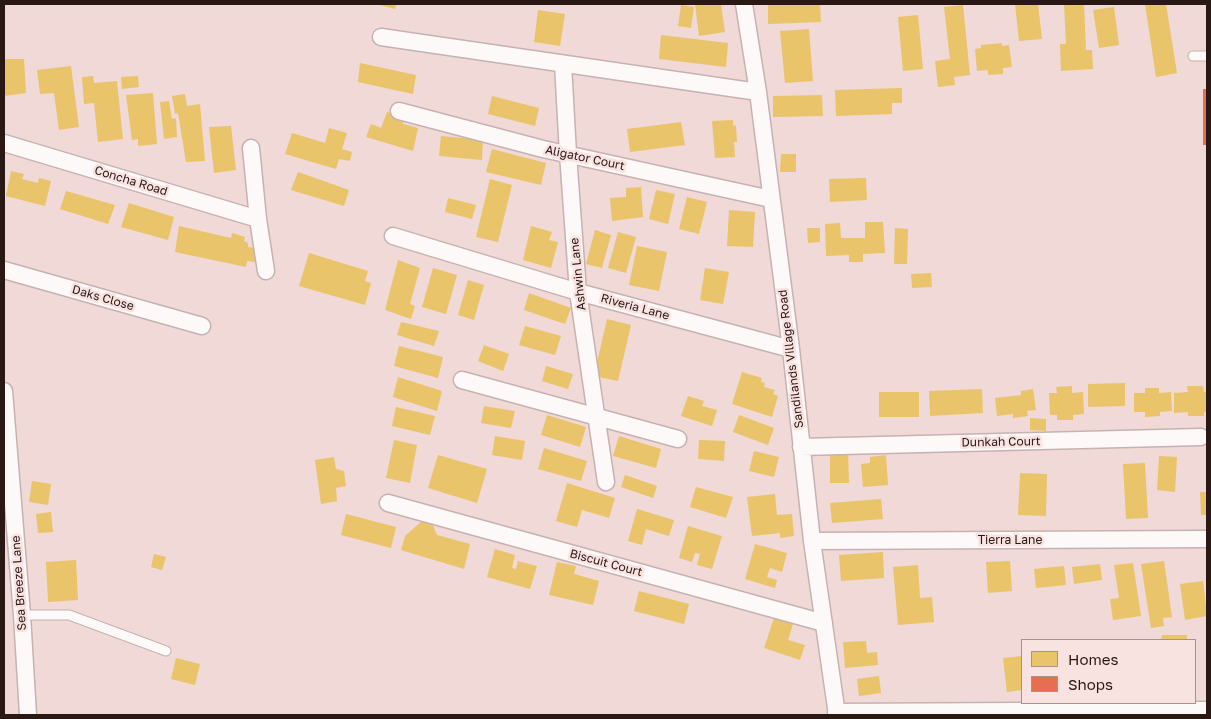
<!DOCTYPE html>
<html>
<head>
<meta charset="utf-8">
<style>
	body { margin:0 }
	#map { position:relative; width:1211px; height:719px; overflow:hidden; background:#f0d9d6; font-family:"Golos Text",sans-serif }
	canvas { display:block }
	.frame { position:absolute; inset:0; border:5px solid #2a1815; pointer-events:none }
	.legend { position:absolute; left:1021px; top:639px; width:175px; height:65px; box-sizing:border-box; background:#f8e3e0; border:1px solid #a6928f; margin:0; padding:6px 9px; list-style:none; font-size:15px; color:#2a1815 }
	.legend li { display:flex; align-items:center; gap:10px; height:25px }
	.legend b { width:25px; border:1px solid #a6928f }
</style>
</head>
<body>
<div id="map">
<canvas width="1211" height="719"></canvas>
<div class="frame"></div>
<ul class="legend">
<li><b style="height:14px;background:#e9c46a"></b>Homes</li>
<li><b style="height:14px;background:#e76f51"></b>Shops</li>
</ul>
</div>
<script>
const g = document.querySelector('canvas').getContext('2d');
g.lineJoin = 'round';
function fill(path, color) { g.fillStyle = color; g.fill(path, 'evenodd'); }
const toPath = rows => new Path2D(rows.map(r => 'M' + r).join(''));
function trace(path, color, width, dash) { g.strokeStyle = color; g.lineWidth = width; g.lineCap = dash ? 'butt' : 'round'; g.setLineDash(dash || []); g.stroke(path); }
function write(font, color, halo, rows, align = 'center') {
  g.font = font + ' "Golos Text",sans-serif'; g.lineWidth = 5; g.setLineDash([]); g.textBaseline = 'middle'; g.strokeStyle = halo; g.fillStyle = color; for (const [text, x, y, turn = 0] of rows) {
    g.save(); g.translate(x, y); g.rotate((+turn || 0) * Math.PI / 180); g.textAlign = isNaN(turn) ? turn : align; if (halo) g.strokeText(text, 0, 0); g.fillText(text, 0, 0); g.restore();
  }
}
const homes = toPath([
	[376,4,396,4,395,9],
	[695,4,721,4,725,32,699,36],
	[768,4,820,4,821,22,768,24],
	[1015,4,1038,4,1042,39,1019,41],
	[1064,4,1084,4,1086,50,1092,50,1093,69,1061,71,1060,44,1066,44],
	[1145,4,1166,4,1177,73,1156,77],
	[681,5,694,7,691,28,678,26],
	[963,5,970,75,954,77,955,85,938,87,935,61,950,59,944,7],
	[1114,7,1119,45,1099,48,1093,10],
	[538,10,565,14,560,46,534,42],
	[918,15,923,69,903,71,898,17],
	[809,29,813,81,785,83,780,31],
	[661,35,728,43,726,67,659,59],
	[1002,43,1002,46,1009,45,1012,67,1003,68,1003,74,988,75,988,70,977,71,975,49,981,48,981,45],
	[4,59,24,59,26,93,4,96],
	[360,63,416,75,413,94,358,82],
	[71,66,79,127,59,130,54,93,40,94,37,70],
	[93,76,94,83,117,81,123,139,98,142,94,103,84,104,82,77],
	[138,76,139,87,122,89,121,77],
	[902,88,902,103,892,103,892,114,836,116,835,90],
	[153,93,157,144,138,146,138,139,132,140,126,95],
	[185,94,187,106,200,104,205,161,186,162,178,113,175,114,172,96],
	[822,95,823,116,773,117,773,96],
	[492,96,539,108,535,126,488,114],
	[169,101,172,119,176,118,177,137,164,139,160,102],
	[387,112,405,117,403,124,418,128,413,151,366,137,371,124,381,128],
	[733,120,733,126,736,125,737,142,734,142,735,157,715,158,712,121],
	[681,122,685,145,630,152,627,129],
	[231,126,236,170,214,173,209,127],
	[329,128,347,133,342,149,352,152,350,161,339,159,336,169,285,154,292,133,325,143],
	[441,136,483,140,482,160,439,156],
	[492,149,546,163,541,185,486,172],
	[781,154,796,154,796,172,780,172],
	[11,171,24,174,22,179,38,183,39,178,51,181,45,206,6,196],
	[298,172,349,190,344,206,291,190],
	[866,178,867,200,830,202,829,179],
	[490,179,512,185,498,242,476,237],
	[641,187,643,217,612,221,610,198,626,197,626,188],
	[656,190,675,194,668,224,649,219],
	[66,191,115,205,108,224,60,209],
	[687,197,707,202,699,234,679,229],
	[448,198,476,205,472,219,445,212],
	[129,203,174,217,168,240,121,227],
	[729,210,755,212,753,247,727,246],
	[865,222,883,222,885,253,863,254,863,262,849,262,849,255,826,256,825,224,840,223,841,238,865,238],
	[179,226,231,238,232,233,245,237,244,241,248,243,248,247,256,248,255,262,247,261,246,267,175,252],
	[531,226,552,232,549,240,558,242,551,268,523,260],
	[807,228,820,228,820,242,808,243],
	[895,228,908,229,907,264,894,264],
	[595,230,611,235,602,268,586,264],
	[618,232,636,237,626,273,608,268],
	[637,246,667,252,659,291,629,285],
	[309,253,368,271,365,281,371,283,365,305,299,286],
	[398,260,420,268,410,304,415,306,411,319,385,310],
	[433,268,457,275,446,314,422,307],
	[705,268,729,272,723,304,700,300],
	[931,273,932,287,912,288,911,274],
	[468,280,484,285,474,320,458,315],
	[529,293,571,308,565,324,524,310],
	[607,319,631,325,618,381,594,376],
	[401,322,439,331,434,346,397,335],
	[525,326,561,336,555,355,519,345],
	[484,345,509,354,503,371,478,361],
	[399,346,443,357,438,378,394,366],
	[546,366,573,374,568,389,542,381],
	[742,372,762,378,761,382,765,383,764,387,775,390,773,394,778,396,772,417,732,404],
	[398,377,442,391,437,411,393,397],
	[1125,383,1125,406,1088,407,1088,384],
	[1072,386,1072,393,1083,392,1084,414,1073,415,1073,420,1057,420,1057,415,1050,415,1049,393,1057,393,1056,387],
	[1187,386,1203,386,1204,392,1207,392,1207,412,1204,412,1204,416,1188,416,1188,412,1174,413,1174,393,1188,392],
	[1145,388,1159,388,1159,393,1171,392,1172,411,1160,412,1160,416,1145,417,1145,412,1134,412,1134,393,1145,393],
	[982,389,983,413,930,416,929,391],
	[1033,389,1036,410,1027,411,1028,416,1013,418,1013,414,997,416,995,398,1021,395,1021,391],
	[879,392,919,392,919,417,879,417],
	[688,396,704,401,702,406,717,410,712,426,681,416],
	[484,406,515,411,511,428,481,423],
	[396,407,435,416,430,435,392,426],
	[547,415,586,427,580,447,541,435],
	[739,415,774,428,768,445,733,432],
	[1030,418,1046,419,1046,431,1030,430],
	[495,436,525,441,522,460,492,455],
	[619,436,661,449,656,468,613,456],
	[394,440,417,445,410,483,386,478],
	[699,440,725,441,724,461,698,459],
	[544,448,587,461,581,481,538,469],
	[830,449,848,449,849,483,830,483],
	[754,451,779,457,774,477,749,471],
	[438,455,487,469,477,503,428,488],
	[886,455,888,485,863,487,861,464,870,463,870,457],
	[1159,456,1177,457,1175,492,1157,490],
	[334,457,336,469,344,471,346,486,336,488,337,501,321,504,315,460],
	[1145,463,1148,518,1126,519,1123,464],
	[1020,473,1047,474,1046,516,1018,515],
	[625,475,657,486,653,498,621,487],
	[32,481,51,484,48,505,29,502],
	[567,483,615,498,609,518,582,510,577,527,556,521],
	[696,487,733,497,726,518,690,507],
	[1200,492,1207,492,1207,515,1201,515],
	[775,494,777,515,792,514,794,536,780,538,780,533,752,536,747,497],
	[881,499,883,519,832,523,830,503],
	[637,509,674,520,669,536,646,529,642,545,628,541],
	[51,512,53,532,38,533,36,514],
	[346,514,396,527,391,548,341,535],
	[423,520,431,521,437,535,470,544,464,569,401,550,405,536],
	[688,526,722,536,712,569,697,565,700,554,695,553,692,562,679,558],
	[755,544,787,553,782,572,770,568,767,577,777,580,775,588,745,579],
	[495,549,515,555,512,568,516,569,518,561,537,566,530,589,487,577],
	[883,552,884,578,841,581,839,555],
	[154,554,166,557,162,570,151,567],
	[76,560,78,600,48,602,46,562],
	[1010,561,1012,591,988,593,986,562],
	[1164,561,1172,617,1163,618,1164,626,1151,628,1141,564],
	[557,562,576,566,574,574,599,581,593,605,549,595],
	[1133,563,1141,616,1113,620,1110,599,1119,598,1114,565],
	[1100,564,1102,580,1074,584,1072,567],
	[918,565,920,598,932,597,934,622,898,625,893,567],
	[1064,566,1066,585,1036,588,1034,569],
	[1203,581,1207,616,1185,620,1180,584],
	[639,591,689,604,684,624,634,611],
	[774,618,793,624,788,640,805,645,800,660,764,648],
	[1162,635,1187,635,1187,640,1161,640],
	[866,641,867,653,877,652,878,665,845,668,843,642],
	[1022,656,1022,690,1007,692,1003,658],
	[176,658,200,664,195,685,171,679],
	[879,676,881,693,859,696,857,679]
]);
const shops = toPath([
	[1203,89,1207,89,1207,145,1203,145]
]);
const lane = toPath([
	[1193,56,1207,56],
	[22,615,69,615,166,651]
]);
const street = toPath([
	[744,4,758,92,791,349,812,541,837,715],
	[381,37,758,92],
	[563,64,568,154,578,292,606,482],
	[399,111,543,149,771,199],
	[4,143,258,219],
	[251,148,258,219,266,271],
	[393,236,578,292,791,349],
	[4,270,202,326],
	[462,380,678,439],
	[4,391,22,615,28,715],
	[801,447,1201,437],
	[388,503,824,623],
	[812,541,1207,539],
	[836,712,1207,710]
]);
const streetNames = [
	["Aligator Court",585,158,12],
	["Concha Road",131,181,17],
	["Ashwin Lane",578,274,-96],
	["Daks Close",103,298,16],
	["Riveria Lane",635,307,15],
	["Sandilands Village Road",791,359,-97],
	["Dunkah Court",1001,442,-1],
	["Tierra Lane",1010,540],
	["Biscuit Court",606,563,15],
	["Sea Breeze Lane",19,583,-94]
];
fill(homes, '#e9c46a');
fill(shops, '#e76f51');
trace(lane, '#c6b2b0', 11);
trace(street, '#c6b2b0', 19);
trace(lane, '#fdf9f9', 9);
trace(street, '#fdf9f9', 16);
write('12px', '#2a1815', '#f8e3e0', streetNames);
</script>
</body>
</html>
